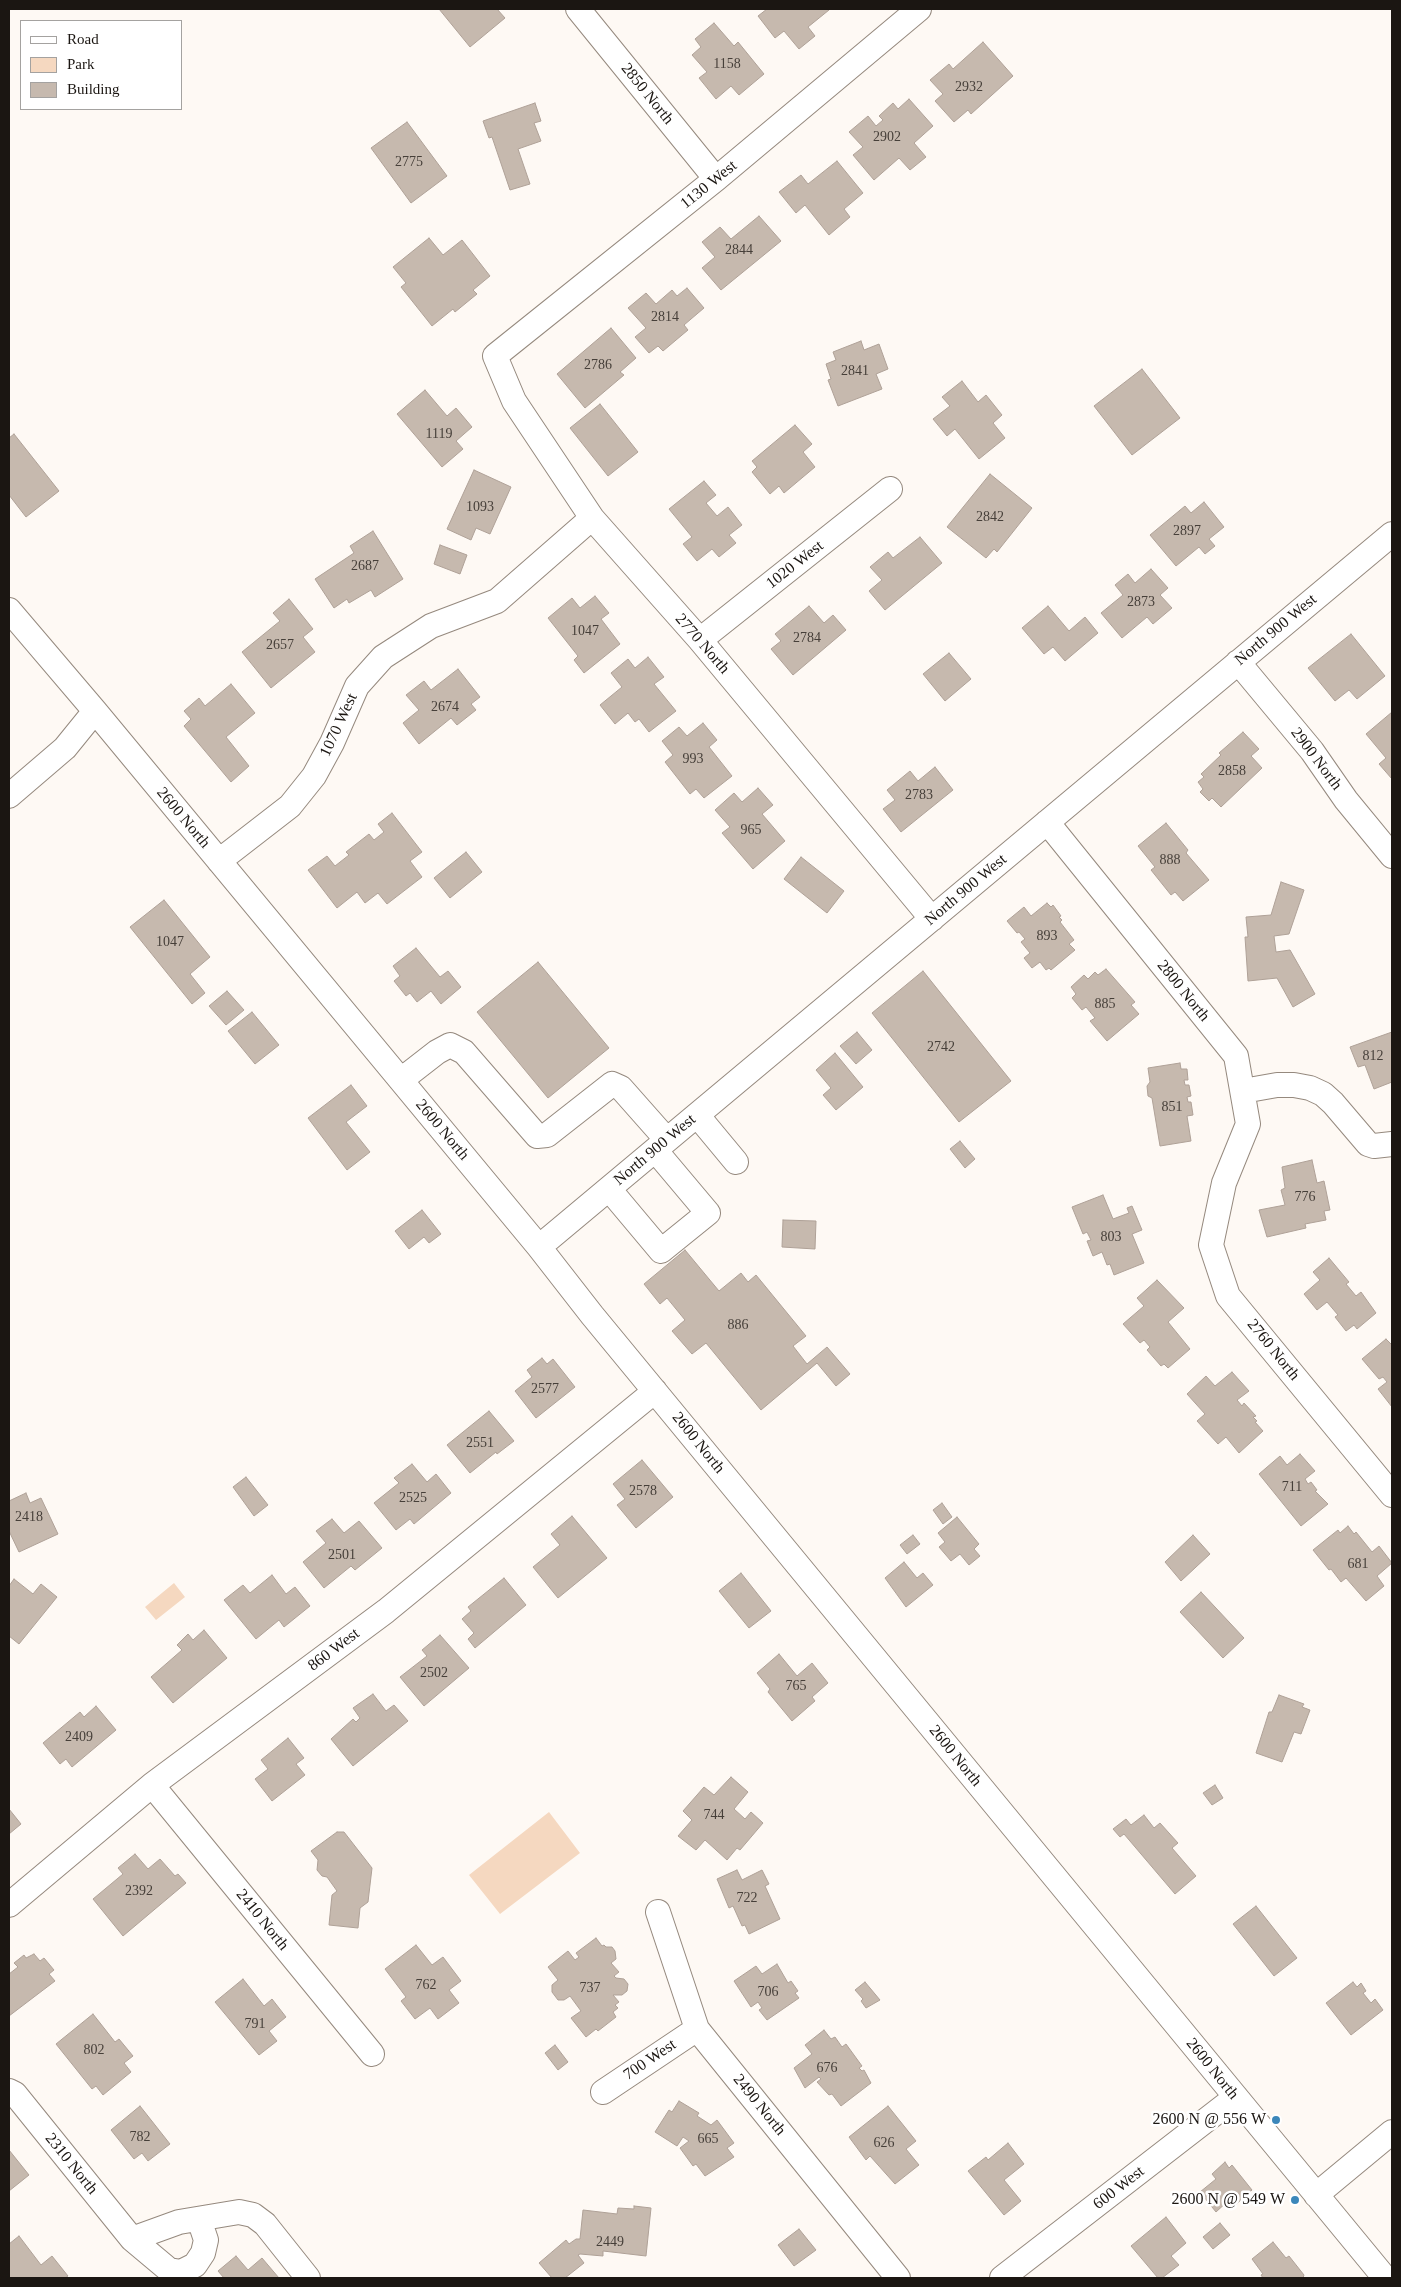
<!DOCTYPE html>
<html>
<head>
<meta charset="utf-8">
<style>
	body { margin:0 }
	#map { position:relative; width:1401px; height:2287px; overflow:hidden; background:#fef9f4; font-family:"Times New Roman",serif }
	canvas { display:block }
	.frame { position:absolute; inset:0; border:10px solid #1b1612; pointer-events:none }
	.legend { position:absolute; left:20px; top:20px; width:162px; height:90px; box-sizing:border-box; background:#fff; border:1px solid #a4a2a0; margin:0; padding:6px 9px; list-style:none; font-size:15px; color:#1b1612 }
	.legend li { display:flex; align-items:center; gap:10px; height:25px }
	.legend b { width:25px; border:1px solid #a4a2a0 }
</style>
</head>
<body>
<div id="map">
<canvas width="1401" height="2287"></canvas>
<div class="frame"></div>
<ul class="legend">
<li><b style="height:6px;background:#fff"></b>Road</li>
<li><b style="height:14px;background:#f5d8c0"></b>Park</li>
<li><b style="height:14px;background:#c6b9ae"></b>Building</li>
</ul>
</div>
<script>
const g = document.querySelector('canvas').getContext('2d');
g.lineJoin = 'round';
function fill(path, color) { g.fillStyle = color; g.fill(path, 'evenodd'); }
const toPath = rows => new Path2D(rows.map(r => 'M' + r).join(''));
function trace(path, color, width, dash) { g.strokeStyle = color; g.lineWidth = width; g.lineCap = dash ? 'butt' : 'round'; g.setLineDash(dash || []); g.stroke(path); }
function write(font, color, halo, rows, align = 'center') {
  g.font = font + ' "Times New Roman",serif'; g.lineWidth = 5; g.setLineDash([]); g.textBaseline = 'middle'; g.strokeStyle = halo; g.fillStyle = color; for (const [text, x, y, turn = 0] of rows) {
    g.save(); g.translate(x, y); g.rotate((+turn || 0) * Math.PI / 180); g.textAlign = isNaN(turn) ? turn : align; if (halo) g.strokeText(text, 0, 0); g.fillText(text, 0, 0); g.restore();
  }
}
const green = toPath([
	[174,1583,185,1597,156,1620,145,1607],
	[549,1812,580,1853,500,1914,469,1875]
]);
const building = toPath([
	[439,9,497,9,505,18,470,47,439,9],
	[767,9,828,9,829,10,808,27,815,36,799,49,784,31,775,38,758,16,767,9],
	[714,23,734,46,738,42,764,74,739,95,731,86,716,99,699,78,707,72,692,55,701,47,695,39,714,23],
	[983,42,1013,76,971,114,968,110,954,122,935,101,943,94,930,80,949,64,953,69,983,42],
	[909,99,933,126,914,143,926,157,910,170,899,158,874,180,853,155,863,147,849,132,868,116,876,126,883,120,879,116,893,103,898,109,909,99],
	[535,103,541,121,534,123,541,141,518,149,530,184,510,190,492,137,489,138,483,121,535,103],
	[407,122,447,176,411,203,371,148,407,122],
	[837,161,863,193,844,209,850,217,829,235,805,205,796,213,779,192,801,175,808,184,837,161],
	[759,216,781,241,721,290,702,268,715,257,702,242,720,227,731,239,759,216],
	[429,238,443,255,462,240,490,276,473,290,477,294,455,312,453,309,432,326,401,287,406,283,393,267,429,238],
	[687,288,704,308,684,325,688,330,663,351,658,346,649,353,635,337,646,328,628,308,646,293,656,304,672,290,677,296,687,288],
	[611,328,636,358,620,372,624,375,585,408,557,374,611,328],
	[861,341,864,350,879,344,888,369,876,374,882,389,838,406,828,380,831,379,826,364,836,360,833,352,861,341],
	[1142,369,1180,418,1132,455,1094,406,1142,369],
	[962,381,978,402,986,395,1002,415,993,423,1005,438,979,459,955,429,947,436,933,419,950,406,942,397,962,381],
	[425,390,447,416,456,408,472,427,456,441,463,449,442,467,397,414,425,390],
	[600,404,638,452,608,476,570,428,600,404],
	[795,425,812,444,803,452,815,467,784,493,779,486,770,494,752,472,757,467,752,461,795,425],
	[14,434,59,491,26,517,9,495,9,438,14,434],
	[474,470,511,487,490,534,476,528,471,540,447,529,474,470],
	[990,474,1032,508,997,552,994,549,986,558,947,527,990,474],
	[704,481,716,495,706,503,717,516,728,507,742,525,729,535,736,543,719,557,712,549,697,561,683,544,692,537,669,509,704,481],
	[1204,502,1224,527,1209,539,1215,546,1205,554,1199,547,1176,566,1150,535,1185,506,1191,513,1204,502],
	[373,531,403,579,375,597,371,590,349,603,347,599,334,608,315,579,354,553,350,546,373,531],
	[920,537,942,563,885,610,869,591,882,580,870,567,888,552,893,558,920,537],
	[440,545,467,555,460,574,434,564,440,545],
	[1151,569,1168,588,1160,595,1172,608,1153,624,1147,617,1122,638,1101,613,1123,595,1115,585,1128,574,1135,583,1151,569],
	[595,596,609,613,601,619,620,644,584,673,574,660,578,656,548,618,572,598,580,608,595,596],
	[289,599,313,629,303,637,315,652,271,688,242,652,280,621,273,613,289,599],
	[809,606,824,623,833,615,846,630,793,675,771,649,781,641,775,634,809,606],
	[1048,606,1069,631,1085,617,1098,633,1065,661,1053,647,1044,654,1022,628,1048,606],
	[1351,634,1385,676,1357,699,1349,690,1335,701,1308,668,1351,634],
	[949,653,971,679,945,701,923,674,949,653],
	[648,657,664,677,654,684,676,711,649,732,639,719,635,722,628,713,615,724,600,705,622,687,611,673,628,659,635,668,648,657],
	[458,669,480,697,471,704,476,710,457,725,451,718,419,744,403,723,419,710,406,695,424,681,431,690,458,669],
	[231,684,255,713,226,737,249,766,231,782,184,726,191,719,184,711,199,698,205,706,231,684],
	[1392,712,1392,779,1379,764,1386,758,1366,734,1392,712],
	[703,723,717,740,709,747,732,776,704,798,696,789,690,794,665,762,673,755,662,741,679,727,687,736,703,723],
	[1243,732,1259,749,1251,756,1262,768,1221,807,1212,798,1209,801,1200,792,1203,789,1198,782,1204,777,1201,774,1221,755,1219,753,1243,732],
	[935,767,953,790,901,832,883,809,895,800,887,790,910,771,918,781,935,767],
	[758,788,773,805,762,814,785,841,753,869,722,833,730,827,715,810,734,793,742,802,758,788],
	[392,813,422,852,410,861,422,877,387,904,378,893,365,903,357,892,337,908,308,870,327,856,335,866,349,855,346,852,369,834,374,840,384,832,378,824,392,813],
	[1166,823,1188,850,1186,853,1209,880,1183,901,1175,892,1171,895,1151,870,1155,867,1138,846,1166,823],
	[466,852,482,872,450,898,434,878,466,852],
	[801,857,844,891,827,913,784,879,801,857],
	[1281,882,1304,890,1289,934,1274,936,1276,952,1290,950,1315,994,1293,1007,1277,978,1248,981,1245,937,1248,937,1246,917,1271,915,1281,882],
	[164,900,210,957,190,974,205,993,192,1004,130,927,164,900],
	[1047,903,1051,907,1053,905,1061,916,1059,917,1062,920,1060,922,1074,940,1069,944,1075,950,1051,970,1049,968,1046,970,1040,962,1032,968,1024,958,1030,953,1021,942,1025,939,1019,932,1017,933,1007,921,1024,907,1031,916,1047,903],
	[416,948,440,977,448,971,461,987,441,1004,431,991,417,1002,410,993,406,996,394,981,400,976,393,966,416,948],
	[538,962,609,1048,548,1098,477,1012,538,962],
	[1106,969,1135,1002,1131,1005,1139,1014,1107,1041,1090,1021,1095,1018,1086,1007,1082,1010,1072,998,1076,994,1071,987,1084,975,1088,979,1095,972,1098,975,1106,969],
	[923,971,1011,1081,959,1122,872,1013,923,971],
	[227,991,244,1010,226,1025,209,1006,227,991],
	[252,1012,279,1045,255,1064,228,1031,252,1012],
	[857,1032,872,1050,856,1064,840,1046,857,1032],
	[1392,1032,1392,1082,1374,1089,1365,1065,1358,1067,1350,1047,1392,1032],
	[835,1053,863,1087,836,1110,823,1095,831,1088,816,1070,835,1053],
	[1180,1063,1181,1069,1187,1069,1188,1080,1184,1080,1185,1085,1189,1085,1191,1096,1187,1097,1188,1102,1191,1102,1193,1115,1187,1116,1191,1141,1160,1146,1152,1098,1148,1096,1147,1086,1150,1082,1148,1068,1180,1063],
	[351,1085,367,1106,346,1122,370,1152,347,1170,308,1118,351,1085],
	[960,1141,975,1159,965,1168,950,1149,960,1141],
	[1312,1160,1317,1183,1324,1181,1330,1210,1324,1211,1326,1220,1305,1224,1306,1228,1267,1237,1259,1210,1285,1205,1281,1190,1285,1188,1282,1167,1312,1160],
	[1103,1195,1113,1219,1129,1213,1127,1208,1132,1206,1142,1230,1132,1234,1144,1263,1114,1275,1110,1264,1107,1265,1102,1252,1093,1256,1087,1241,1091,1240,1087,1232,1083,1234,1072,1207,1103,1195],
	[422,1210,441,1234,429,1243,424,1237,409,1249,395,1231,422,1210],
	[783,1220,816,1221,815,1249,782,1247,783,1220],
	[685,1250,719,1291,741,1273,748,1282,756,1275,806,1336,793,1346,807,1364,827,1347,850,1374,836,1386,817,1363,761,1410,706,1343,692,1354,672,1331,685,1320,667,1298,660,1304,644,1284,685,1250],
	[1329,1258,1349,1282,1346,1284,1356,1296,1361,1292,1376,1313,1357,1329,1354,1325,1346,1331,1335,1317,1338,1315,1327,1302,1317,1310,1304,1294,1320,1280,1313,1272,1329,1258],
	[1157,1280,1184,1308,1168,1322,1190,1349,1168,1368,1164,1364,1161,1366,1147,1350,1150,1347,1144,1340,1140,1343,1123,1324,1144,1306,1137,1298,1157,1280],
	[1386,1339,1392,1345,1392,1407,1378,1389,1387,1382,1383,1377,1379,1379,1362,1359,1386,1339],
	[542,1358,547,1364,553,1359,575,1387,536,1418,515,1391,532,1377,527,1370,542,1358],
	[1232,1372,1249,1391,1237,1400,1242,1406,1244,1403,1256,1416,1253,1417,1257,1421,1255,1422,1263,1431,1239,1453,1226,1437,1218,1444,1197,1421,1205,1414,1187,1394,1206,1376,1215,1386,1232,1372],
	[489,1411,514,1441,497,1454,496,1452,470,1473,447,1445,489,1411],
	[1300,1454,1315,1471,1305,1479,1308,1484,1311,1482,1317,1490,1315,1491,1328,1504,1301,1526,1259,1474,1280,1456,1287,1465,1300,1454],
	[642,1460,673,1497,636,1528,617,1505,625,1499,613,1484,642,1460],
	[412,1464,427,1482,436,1474,451,1493,414,1524,410,1519,396,1530,374,1503,399,1483,394,1478,412,1464],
	[246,1477,268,1505,254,1516,233,1487,246,1477],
	[26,1493,30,1503,41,1498,58,1534,19,1552,9,1531,9,1501,26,1493],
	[942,1503,952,1517,943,1524,933,1510,942,1503],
	[572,1516,607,1558,558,1598,533,1567,560,1545,551,1534,572,1516],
	[957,1517,979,1544,974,1549,980,1556,969,1565,960,1554,951,1561,939,1547,945,1542,938,1533,957,1517],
	[332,1519,344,1533,359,1521,382,1548,355,1570,351,1566,324,1588,303,1562,326,1543,316,1531,332,1519],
	[1348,1526,1354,1534,1356,1532,1372,1552,1379,1546,1392,1563,1377,1576,1384,1586,1366,1601,1346,1578,1341,1582,1331,1569,1329,1570,1313,1550,1338,1530,1340,1533,1348,1526],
	[913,1535,920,1544,907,1554,900,1545,913,1535],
	[1193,1535,1210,1554,1181,1581,1165,1562,1193,1535],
	[904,1562,917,1578,923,1573,933,1585,906,1607,885,1578,904,1562],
	[741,1573,771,1611,749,1628,719,1591,741,1573],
	[272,1575,286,1594,295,1587,310,1606,284,1627,279,1620,256,1639,224,1600,243,1585,250,1593,272,1575],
	[504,1578,526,1605,475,1648,468,1639,474,1633,462,1619,471,1611,468,1607,504,1578],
	[14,1579,33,1594,41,1584,57,1597,19,1644,9,1636,9,1586,14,1579],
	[1201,1592,1244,1638,1223,1658,1180,1612,1201,1592],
	[204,1630,227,1658,173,1703,151,1677,182,1650,177,1645,188,1634,193,1640,204,1630],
	[440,1635,469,1668,424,1706,400,1677,427,1656,422,1650,440,1635],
	[779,1654,797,1676,812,1663,828,1683,812,1697,815,1701,792,1721,768,1692,770,1689,757,1673,779,1654],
	[373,1694,386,1711,394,1705,408,1721,353,1766,331,1739,353,1719,356,1722,360,1718,353,1708,373,1694],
	[1279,1695,1304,1704,1302,1707,1310,1710,1301,1734,1294,1732,1282,1762,1256,1753,1269,1712,1272,1712,1279,1695],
	[96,1706,116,1730,72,1767,66,1759,60,1764,43,1743,80,1712,84,1717,96,1706],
	[288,1738,304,1758,296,1764,305,1775,272,1801,255,1779,268,1769,261,1760,288,1738],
	[731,1777,748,1792,734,1809,745,1819,751,1812,763,1823,740,1850,737,1848,727,1860,705,1840,696,1850,678,1836,692,1820,683,1811,704,1787,714,1795,731,1777],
	[1215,1785,1223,1798,1212,1805,1203,1793,1215,1785],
	[9,1809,21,1824,9,1834,9,1809],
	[1144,1815,1154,1828,1160,1823,1178,1843,1172,1848,1196,1876,1175,1894,1124,1834,1120,1837,1113,1829,1126,1819,1131,1825,1144,1815],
	[337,1832,344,1832,372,1868,368,1902,360,1908,358,1928,329,1925,332,1895,337,1891,327,1877,322,1876,317,1870,318,1860,311,1851,337,1832],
	[135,1854,148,1869,160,1859,175,1876,178,1874,186,1883,123,1936,93,1899,123,1874,118,1868,135,1854],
	[737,1870,742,1880,762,1870,769,1884,765,1886,780,1919,749,1934,745,1925,742,1926,733,1906,729,1908,717,1879,737,1870],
	[1256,1906,1297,1958,1274,1976,1233,1924,1256,1906],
	[596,1938,602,1946,604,1945,606,1947,612,1947,615,1951,616,1959,611,1963,619,1972,614,1976,616,1978,624,1979,628,1984,627,1991,622,1995,613,1995,619,2002,615,2005,618,2008,613,2012,616,2017,598,2031,596,2029,586,2037,571,2018,581,2011,570,1996,564,2000,558,2000,552,1992,552,1985,558,1980,548,1967,568,1951,575,1960,579,1957,576,1953,596,1938],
	[416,1945,432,1965,443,1957,461,1981,449,1990,459,2003,438,2019,430,2008,415,2019,401,2001,406,1997,385,1969,416,1945],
	[34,1954,40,1961,44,1958,54,1970,49,1974,55,1981,9,2016,9,1974,18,1967,14,1963,24,1955,26,1958,34,1954],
	[777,1964,788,1983,791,1981,798,1991,795,1993,799,1998,767,2020,759,2010,762,2008,758,2002,751,2007,734,1981,756,1966,762,1974,777,1964],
	[243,1979,264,2006,272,1999,286,2017,269,2031,277,2041,259,2055,215,2002,243,1979],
	[865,1982,880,2000,866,2008,861,2001,863,1999,855,1990,865,1982],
	[1353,1982,1357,1987,1361,1983,1366,1991,1363,1993,1371,2003,1375,1999,1383,2010,1351,2035,1326,2003,1353,1982],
	[93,2014,115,2042,119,2039,133,2056,124,2063,131,2072,103,2095,96,2086,92,2089,56,2044,93,2014],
	[824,2030,831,2039,835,2037,842,2047,846,2044,862,2066,859,2068,862,2071,864,2070,871,2083,841,2106,832,2094,829,2095,817,2082,821,2079,819,2077,805,2088,794,2068,812,2054,805,2045,824,2030],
	[555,2045,568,2062,558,2070,545,2053,555,2045],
	[679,2101,699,2113,697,2116,711,2125,717,2120,734,2143,727,2148,734,2157,705,2176,696,2164,693,2166,680,2148,689,2141,683,2137,677,2146,655,2132,669,2110,672,2112,679,2101],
	[140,2106,170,2144,148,2161,142,2153,134,2159,111,2130,140,2106],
	[888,2106,916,2141,906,2149,919,2165,895,2184,870,2156,866,2160,849,2137,888,2106],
	[1008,2143,1024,2164,1004,2180,1021,2201,1004,2215,968,2171,986,2157,988,2160,1008,2143],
	[9,2150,29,2175,9,2191,9,2150],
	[1225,2162,1229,2168,1232,2165,1252,2190,1233,2207,1228,2201,1216,2212,1200,2192,1216,2179,1212,2174,1225,2162],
	[634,2206,651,2208,646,2256,603,2251,603,2256,580,2254,578,2255,584,2263,565,2278,552,2278,539,2263,566,2240,569,2244,576,2239,580,2239,583,2210,617,2214,618,2208,634,2209,634,2206],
	[1166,2217,1186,2243,1171,2256,1179,2265,1162,2278,1158,2278,1131,2246,1166,2217],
	[1220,2223,1230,2235,1213,2249,1203,2237,1220,2223],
	[799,2229,816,2250,794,2266,778,2245,799,2229],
	[19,2236,41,2265,52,2256,68,2276,65,2278,9,2278,9,2244,19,2236],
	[1273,2242,1286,2258,1289,2256,1304,2275,1303,2278,1263,2278,1261,2275,1263,2274,1252,2259,1273,2242],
	[236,2256,248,2270,262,2258,279,2278,224,2278,218,2271,236,2256]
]);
const minor = toPath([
	[578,9,716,179],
	[919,9,716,179,495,356,514,401,592,518,700,640,932,919],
	[9,610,95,711,539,1247,592,1315,1385,2278],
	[700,640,890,489],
	[1238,662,1312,751,1346,800,1392,856],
	[9,796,65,748,95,711],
	[1047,822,1236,1056,1248,1124,1224,1183,1211,1245,1228,1296,1392,1495],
	[219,861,290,806,314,776,332,743,357,686,383,657,431,626,497,601,592,518],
	[401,1080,437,1052,450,1045,464,1052,537,1136,547,1135,612,1084,621,1088,667,1140],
	[1243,1091,1277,1085,1294,1085,1310,1088,1323,1094,1333,1103,1368,1144,1374,1146,1392,1144],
	[697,1115,736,1162],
	[609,1189,661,1251,708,1213,655,1150],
	[539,1247,1392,534],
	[152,1785,372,2054],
	[9,1905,152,1785,386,1611,655,1391],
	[658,1912,697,2029,898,2278],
	[9,2091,15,2094,132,2239,169,2270,181,2272,195,2265,203,2253,206,2240,199,2219],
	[603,2092,697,2029],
	[1316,2195,1392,2132],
	[132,2239,179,2222,239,2212,253,2215,265,2224,308,2278],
	[1002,2278,1236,2097]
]);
const markers = [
	[1276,2120,5,"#3c87ba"],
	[1295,2200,5,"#3c87ba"]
];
const numberNames = [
	["1158",727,64],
	["2932",969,87],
	["2902",887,137],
	["2775",409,162],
	["2844",739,250],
	["2814",665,317],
	["2786",598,365],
	["2841",855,371],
	["1119",439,434],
	["1093",480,507],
	["2842",990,517],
	["2897",1187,531],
	["2687",365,566],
	["2873",1141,602],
	["1047",585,631],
	["2784",807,638],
	["2657",280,645],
	["2674",445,707],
	["993",693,759],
	["2858",1232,771],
	["2783",919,795],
	["965",751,830],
	["888",1170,860],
	["893",1047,936],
	["1047",170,942],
	["885",1105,1004],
	["2742",941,1047],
	["812",1373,1056],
	["851",1172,1107],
	["776",1305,1197],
	["803",1111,1237],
	["886",738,1325],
	["2577",545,1389],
	["2551",480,1443],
	["711",1292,1487],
	["2578",643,1491],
	["2525",413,1498],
	["2418",29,1517],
	["2501",342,1555],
	["681",1358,1564],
	["2502",434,1673],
	["765",796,1686],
	["2409",79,1737],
	["744",714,1815],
	["2392",139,1891],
	["722",747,1898],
	["762",426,1985],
	["737",590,1988],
	["706",768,1992],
	["791",255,2024],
	["802",94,2050],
	["676",827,2068],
	["782",140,2137],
	["665",708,2139],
	["626",884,2143],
	["2449",610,2242]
];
const streetNames = [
	["2850 North",647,94,51],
	["1130 West",709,185,-39],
	["1020 West",795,565,-38],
	["North 900 West",1276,630,-40],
	["2770 North",702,644,49],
	["1070 West",339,725,-65],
	["2900 North",1316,759,53],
	["2600 North",183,818,50],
	["North 900 West",966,890,-40],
	["2800 North",1183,991,51],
	["2600 North",442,1130,50],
	["North 900 West",655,1150,-40],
	["2760 North",1273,1350,51],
	["2600 North",698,1443,51],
	["860 West",334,1650,-37],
	["2600 North",955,1756,51],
	["2410 North",262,1920,51],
	["700 West",650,2060,-34],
	["2600 North",1212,2069,51],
	["2490 North",759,2105,51],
	["2310 North",71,2164,51],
	["600 West",1119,2188,-38]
];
const poiNames = [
	["2600 N @ 556 W",1266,2120],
	["2600 N @ 549 W",1285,2200]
];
fill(green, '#f5d8c0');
fill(building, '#c6b9ae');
trace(building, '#afa197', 1);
trace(minor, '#95897e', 26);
trace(minor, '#fff', 24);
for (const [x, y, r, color] of markers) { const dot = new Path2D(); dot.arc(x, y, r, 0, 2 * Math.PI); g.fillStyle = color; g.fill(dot); trace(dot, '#fff', 2); }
write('14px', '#463f39', null, numberNames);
write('16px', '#1b1612', '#fff', streetNames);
write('16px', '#1b1612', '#fff', poiNames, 'right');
</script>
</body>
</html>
